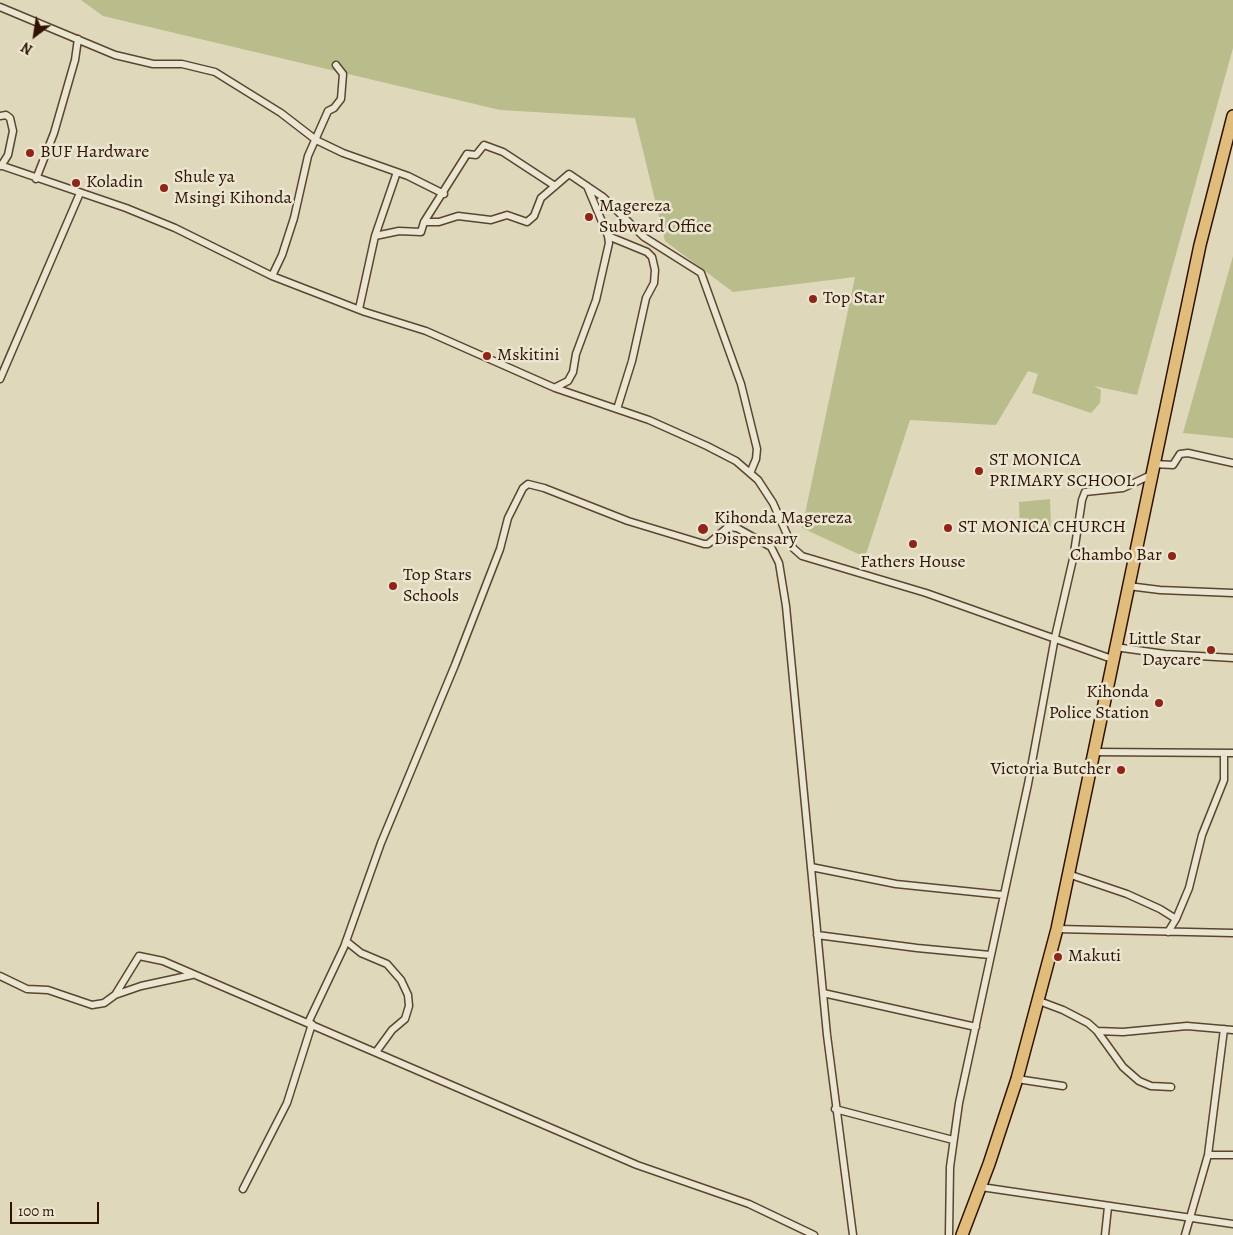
<!DOCTYPE html>
<html>
<head>
<meta charset="utf-8">
<style>
	body { margin:0 }
	#map { position:relative; width:1233px; height:1235px; overflow:hidden; background:#e0d8ba; font-family:Alegreya,serif }
	canvas { display:block }
	.north { position:absolute; left:10px; top:10px; width:50px; height:50px; -webkit-text-stroke:4px #ebe6d2; paint-order:stroke; rotate:211deg; font-size:14px; font-weight:700; line-height:20px; text-align:center; color:#301200 }
	.north::after { content:''; display:block; margin:auto; width:18px; height:22px; background:#301200; clip-path:polygon(50% 0,100% 100%,50% 72%,0 100%) }
	.scale { position:absolute; left:10px; top:1202px; width:89px; height:22px; box-sizing:border-box; border:2px solid #301200; border-top:0; padding-left:6px; font-size:15px; line-height:18px; white-space:nowrap; color:#301200; -webkit-text-stroke:4px #ebe6d2; paint-order:stroke }
</style>
</head>
<body>
<div id="map">
<canvas width="1233" height="1235"></canvas>
<div class="north">N</div>
<div class="scale">100 m</div>
</div>
<script>
const g = document.querySelector('canvas').getContext('2d');
g.lineJoin = 'round';
function fill(path, color) { g.fillStyle = color; g.fill(path, 'evenodd'); }
const toPath = rows => new Path2D(rows.map(r => 'M' + r).join(''));
function trace(path, color, width, dash) { g.strokeStyle = color; g.lineWidth = width; g.lineCap = dash ? 'butt' : 'round'; g.setLineDash(dash || []); g.stroke(path); }
function write(font, color, halo, rows, align = 'center') {
  g.font = font + ' Alegreya,serif'; g.lineWidth = 5; g.setLineDash([]); g.textBaseline = 'middle'; g.strokeStyle = halo; g.fillStyle = color; for (const [text, x, y, turn = 0] of rows) {
    g.save(); g.translate(x, y); g.rotate((+turn || 0) * Math.PI / 180); g.textAlign = isNaN(turn) ? turn : align; if (halo) g.strokeText(text, 0, 0); g.fillText(text, 0, 0); g.restore();
  }
}
const green = toPath([
	[81,0,1233,0,1233,48,1137,395,1094,386,1101,390,1100,403,1091,413,1032,393,1038,374,1028,371,996,425,910,420,865,557,802,528,855,277,733,292,665,241,635,118,500,110,103,16],
	[1233,256,1233,438,1183,433],
	[1050,499,1051,526,1020,533,1019,502]
]);
const minor = toPath([
	[0,7,115,55,153,64,182,64,215,72,281,113,316,140,343,153,408,176,444,194],
	[0,116,6,115,10,118,13,131,8,155,1,166],
	[0,165,126,208,175,228,272,276,365,312,426,331,555,388,649,420,707,446,736,461,758,480,773,503,793,548,802,556,926,593,1112,659],
	[36,179,54,133,75,60,78,39],
	[424,222,439,222,458,216,491,220,507,215,527,222,534,216,541,198,569,174,603,197,644,237,701,273,741,384,757,449,756,459,751,471],
	[375,236,399,231,421,232,424,222,467,154,476,155,484,145,503,152,555,186],
	[608,236,647,252,652,257,655,270,654,283,646,298,632,361,617,409],
	[272,276,282,255,294,218,308,156,328,111,334,108,341,99,343,74,336,65],
	[359,309,375,236,397,172],
	[0,379,80,193],
	[556,387,568,381,573,372,576,354,596,300,609,243,608,236,587,186],
	[1154,464,1173,465,1180,454,1188,453,1233,463],
	[1128,586,1160,590,1233,593],
	[1115,647,1165,654,1233,658],
	[1092,752,1233,753],
	[811,867,896,884,1003,895],
	[1068,874,1127,894,1160,909,1176,919],
	[1057,929,1233,933],
	[1168,932,1176,919,1189,888,1202,835,1224,780,1224,753],
	[817,935,917,948,990,955],
	[346,941,361,953,387,964,401,980,408,995,409,1006,405,1019,392,1030,376,1052],
	[0,976,27,989,48,990,92,1005,104,1003,115,995,139,956,163,961,637,1165,749,1204,814,1235],
	[823,993,976,1027],
	[115,995,141,986,192,975],
	[1039,1001,1063,1010,1088,1023,1097,1031,1123,1067,1139,1081,1151,1086,1171,1087],
	[308,1023,344,947,381,843,455,665,500,549,508,518,523,488,528,484,544,488,628,521,704,544,708,544,728,527,737,528,771,547,779,563,786,606,827,1035,853,1235],
	[1097,1031,1123,1032,1187,1026,1233,1030],
	[1017,1079,1063,1086],
	[835,1109,953,1140],
	[1208,1155,1233,1155],
	[981,1187,1233,1224],
	[243,1189,287,1103,312,1024],
	[949,1235,950,1167,959,1103,1028,784,1055,637,1073,559,1082,500,1085,492,1123,488,1151,475],
	[1105,1235,1108,1207],
	[1185,1235,1208,1155,1224,1029]
]);
const trunk = toPath([
	[962,1235,989,1164,1017,1079,1057,929,1200,245,1233,116]
]);
const markers = [
	[30,153,5,"#8f2418"],
	[76,183,5,"#8f2418"],
	[164,188,5,"#8f2418"],
	[589,217,5,"#8f2418"],
	[813,299,5,"#8f2418"],
	[487,356,5,"#8f2418"],
	[979,471,5,"#8f2418"],
	[948,528,5,"#8f2418"],
	[703,529,6,"#8f2418"],
	[913,544,5,"#8f2418"],
	[1172,556,5,"#8f2418"],
	[393,586,5,"#8f2418"],
	[1211,650,5,"#8f2418"],
	[1159,703,5,"#8f2418"],
	[1121,770,5,"#8f2418"],
	[1058,957,5,"#8f2418"]
];
const poiNames = [
	["BUF Hardware",40,153],
	["Shule ya",174,178],
	["Msingi Kihonda",174,199],
	["Koladin",86,183],
	["Magereza",599,207],
	["Subward Office",599,228],
	["Top Star",823,299],
	["Mskitini",497,356],
	["ST MONICA",989,461],
	["PRIMARY SCHOOL",989,482],
	["Kihonda Magereza",714,519],
	["Dispensary",714,540],
	["ST MONICA CHURCH",958,528],
	["Chambo Bar",1162,556,"right"],
	["Fathers House",913,563,"center"],
	["Top Stars",403,576],
	["Schools",403,597],
	["Little Star",1201,640,"right"],
	["Daycare",1201,661,"right"],
	["Kihonda",1149,693,"right"],
	["Police Station",1149,714,"right"],
	["Victoria Butcher",1111,770,"right"],
	["Makuti",1068,957]
];
fill(green, '#b8bd8b');
trace(minor, '#5c442e', 9);
trace(trunk, '#301200', 14);
trace(minor, '#ebe6d2', 6);
trace(trunk, '#e0bc7d', 11);
for (const [x, y, r, color] of markers) { const dot = new Path2D(); dot.arc(x, y, r, 0, 2 * Math.PI); g.fillStyle = color; g.fill(dot); trace(dot, '#ebe6d2', 2); }
write('18px', '#301200', '#ebe6d2', poiNames, 'left');
</script>
</body>
</html>
